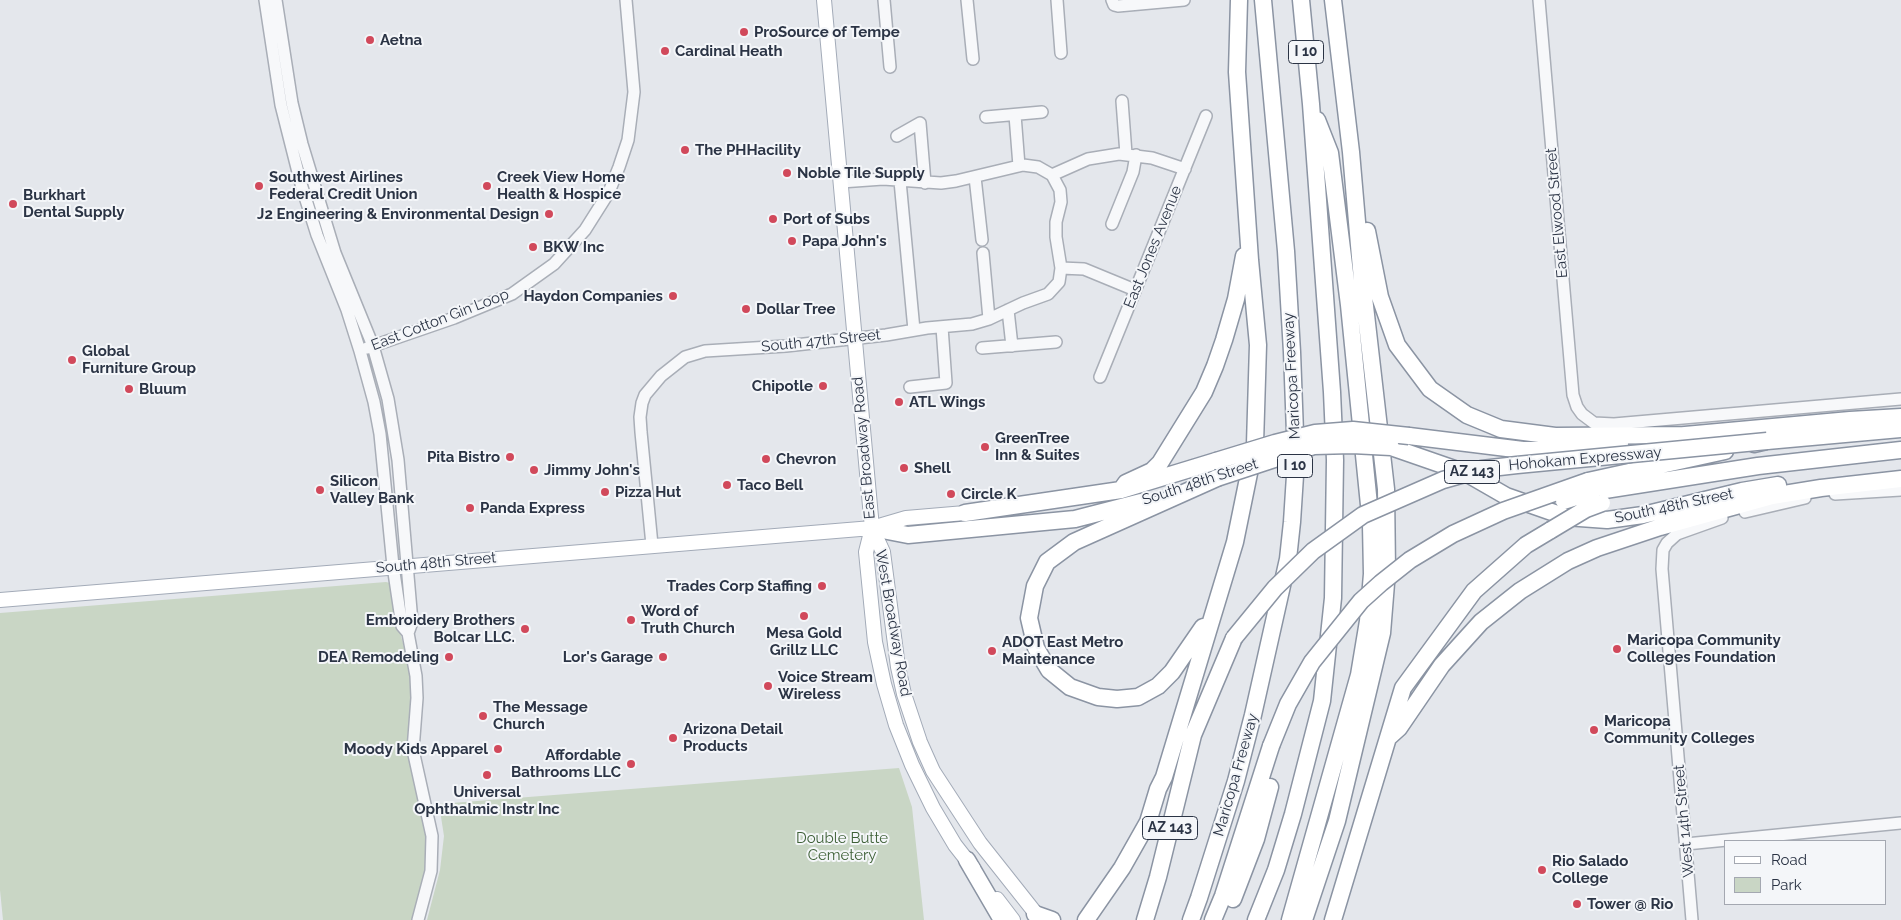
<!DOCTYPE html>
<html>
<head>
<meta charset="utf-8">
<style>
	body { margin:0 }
	#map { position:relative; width:1901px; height:920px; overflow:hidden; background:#e4e7ec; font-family:Raleway,sans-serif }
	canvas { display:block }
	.legend { position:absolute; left:1724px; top:840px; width:162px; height:65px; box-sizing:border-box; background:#f4f6f9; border:1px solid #a4a8b1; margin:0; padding:6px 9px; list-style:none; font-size:15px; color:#2b3445 }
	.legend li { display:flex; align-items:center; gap:10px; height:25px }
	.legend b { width:25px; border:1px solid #a4a8b1 }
</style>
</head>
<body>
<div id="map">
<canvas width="1901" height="920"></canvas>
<ul class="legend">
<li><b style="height:6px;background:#fff"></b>Road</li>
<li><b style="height:14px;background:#c9d6c5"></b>Park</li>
</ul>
</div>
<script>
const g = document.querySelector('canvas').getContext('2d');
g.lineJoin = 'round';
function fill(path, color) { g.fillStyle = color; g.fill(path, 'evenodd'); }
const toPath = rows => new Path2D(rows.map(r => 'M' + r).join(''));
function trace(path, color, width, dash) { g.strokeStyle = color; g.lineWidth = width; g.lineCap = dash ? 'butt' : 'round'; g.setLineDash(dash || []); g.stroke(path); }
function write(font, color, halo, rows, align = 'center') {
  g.font = font + ' Raleway,sans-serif'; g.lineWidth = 4; g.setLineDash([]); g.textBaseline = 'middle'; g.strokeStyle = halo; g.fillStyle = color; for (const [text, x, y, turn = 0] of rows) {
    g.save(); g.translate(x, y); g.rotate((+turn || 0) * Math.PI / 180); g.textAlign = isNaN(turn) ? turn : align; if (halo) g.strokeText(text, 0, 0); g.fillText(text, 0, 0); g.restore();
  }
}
const green = toPath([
	[386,582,390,583,394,592,401,636,411,672,413,686,411,718,426,824,428,863,414,920,3,920,0,890,0,613],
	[899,768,912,807,924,920,427,920,440,870,444,836,439,804]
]);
const minor = toPath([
	[265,0,281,105,301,184,317,235,347,310,360,351,374,402,380,434,393,566,402,626,408,633,416,676,417,698,413,750,432,836,431,871,418,920],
	[276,0,292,103,302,144,335,253,373,346,388,399,398,460,412,622,408,633],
	[884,0,890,67],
	[967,0,973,59],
	[1057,0,1061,53],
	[1112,0,1114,5,1118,6,1184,0],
	[1539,0,1573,395,1577,407,1582,414,1594,423,1614,424,1901,399],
	[1122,101,1126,154],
	[1015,115,1019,166],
	[986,117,1042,112],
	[897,136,920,123,925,183],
	[1052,175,1088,159,1119,154,1152,158,1185,169],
	[975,177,982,240],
	[900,181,914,330],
	[841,182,883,179,941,183,956,181,1023,165,1038,167,1052,175,1060,190,1061,202,1056,222,1056,237,1061,268],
	[1112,224,1133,172,1136,155],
	[983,253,989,319],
	[1008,310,1012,346],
	[367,348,454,318,512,294,554,264,585,230,609,192,619,167,628,140,634,92,626,0],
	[982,348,1056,342],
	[1100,377,1206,116],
	[910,387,946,383,942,327],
	[1835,494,1901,490],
	[1745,512,1805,498],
	[652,545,641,432,640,417,642,403,645,395,661,376,685,357,705,351,786,346,886,335,927,328,972,324,989,319,1023,303,1048,294,1059,282,1061,268,1084,269,1135,290],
	[1686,844,1901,823],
	[1692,920,1662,569,1663,550,1667,543,1677,534,1722,518]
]);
const major = toPath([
	[824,0,872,528,866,552,875,642,884,684,896,725,912,765,933,808,955,845,973,868],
	[872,528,883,552,898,667,904,694,920,742,933,771,980,843,1041,920],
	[0,600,872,528,906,518,965,513],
	[997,899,1013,920]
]);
const highway = toPath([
	[1367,231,1380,297,1397,345,1430,389,1467,415,1501,429,1555,436,1685,435],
	[1409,436,1523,450,1585,449,1620,444],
	[1674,436,1850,420,1901,417],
	[1754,444,1767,441,1901,429],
	[1391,447,1466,473,1506,496,1566,517,1607,520,1643,515,1742,491,1778,485],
	[1588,481,1725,451],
	[1121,490,1126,483,1152,471,1160,463,1204,392,1215,366,1224,340,1236,299,1244,256],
	[1592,492,1758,466,1901,450],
	[965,513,1121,490,1216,461],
	[872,528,908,535,1075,519,1141,502],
	[1203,627,1172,672,1158,686,1138,697,1117,699,1098,697,1070,687,1049,670,1036,648,1029,618,1035,586,1047,562,1074,542,1217,478],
	[1389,737,1399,728,1442,665,1481,622,1520,591,1568,561,1597,548,1660,527,1772,496,1821,488,1901,479],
	[967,860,1002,920],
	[1233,899,1256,839,1270,787],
	[1035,914,1052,920],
	[1086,920,1122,868,1148,822,1158,789,1164,777,1235,542,1255,444,1258,345,1250,260,1237,72,1239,0],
	[1145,920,1158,877,1193,735,1234,638],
	[1191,920,1199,898,1236,781,1253,715,1288,559,1292,522,1296,460,1292,352,1286,251,1263,0],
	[1213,920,1223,896,1271,746],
	[1256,920,1276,870,1293,814,1322,701,1333,598,1335,460,1332,392,1311,104,1301,0],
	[1290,920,1359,675,1368,621,1372,574,1371,525,1349,305,1330,153,1317,120],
	[1304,920,1337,821,1382,633,1387,571,1386,489,1362,280,1351,152,1333,0],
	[1333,920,1403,688,1474,591,1526,545,1551,530]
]);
const highwayBridge = toPath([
	[1216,461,1275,443,1315,433,1353,430,1409,436],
	[1217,478,1314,446,1352,445,1391,447],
	[1564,501,1592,492],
	[1551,530,1586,509,1602,503],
	[1234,638,1275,588,1313,551,1363,515,1443,480,1482,469,1517,465,1767,441],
	[1271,746,1288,704,1312,662,1361,601,1381,583,1410,560,1453,534,1503,511,1588,481]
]);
const markers = [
	[744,32,5,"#d1495b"],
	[370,40,5,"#d1495b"],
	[665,51,5,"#d1495b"],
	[685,150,5,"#d1495b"],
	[787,173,5,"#d1495b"],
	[259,186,5,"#d1495b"],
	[487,186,5,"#d1495b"],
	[13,204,5,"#d1495b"],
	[549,214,5,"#d1495b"],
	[773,219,5,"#d1495b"],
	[792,241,5,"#d1495b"],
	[533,247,5,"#d1495b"],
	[673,296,5,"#d1495b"],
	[746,309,5,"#d1495b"],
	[72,360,5,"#d1495b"],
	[823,386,5,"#d1495b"],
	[129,389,5,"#d1495b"],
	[899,402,5,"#d1495b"],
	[985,447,5,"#d1495b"],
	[510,457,5,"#d1495b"],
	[766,459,5,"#d1495b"],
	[904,468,5,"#d1495b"],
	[534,470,5,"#d1495b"],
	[727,485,5,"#d1495b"],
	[320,490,5,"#d1495b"],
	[605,492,5,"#d1495b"],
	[951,494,5,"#d1495b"],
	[470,508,5,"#d1495b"],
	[822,586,5,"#d1495b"],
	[804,616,5,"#d1495b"],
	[631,620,5,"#d1495b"],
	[525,629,5,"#d1495b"],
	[1617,649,5,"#d1495b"],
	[992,651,5,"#d1495b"],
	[449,657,5,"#d1495b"],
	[663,657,5,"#d1495b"],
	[768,686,5,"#d1495b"],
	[483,716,5,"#d1495b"],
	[1594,730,5,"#d1495b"],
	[673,738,5,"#d1495b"],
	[498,749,5,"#d1495b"],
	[631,764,5,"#d1495b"],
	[487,775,5,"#d1495b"],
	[1542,870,5,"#d1495b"],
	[1577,904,5,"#d1495b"]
];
const shields = [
	[1306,52,35],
	[1295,466,35],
	[1472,472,55],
	[1170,828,55]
];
const shieldNames = [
	["I 10",1306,52],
	["I 10",1295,466],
	["AZ 143",1472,472],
	["AZ 143",1170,828]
];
const poiNames = [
	["ProSource of Tempe",754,32],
	["Aetna",380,40],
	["Cardinal Heath",675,51],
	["The PHHacility",695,150],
	["Noble Tile Supply",797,173],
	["Southwest Airlines",269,177],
	["Federal Credit Union",269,194],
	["Creek View Home",497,177],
	["Health & Hospice",497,194],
	["Burkhart",23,195],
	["Dental Supply",23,212],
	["J2 Engineering & Environmental Design",539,214,"right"],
	["Port of Subs",783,219],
	["Papa John's",802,241],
	["BKW Inc",543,247],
	["Haydon Companies",663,296,"right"],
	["Dollar Tree",756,309],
	["Global",82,351],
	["Furniture Group",82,368],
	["Chipotle",813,386,"right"],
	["Bluum",139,389],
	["ATL Wings",909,402],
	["GreenTree",995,438],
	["Inn & Suites",995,455],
	["Pita Bistro",500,457,"right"],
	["Chevron",776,459],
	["Shell",914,468],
	["Jimmy John's",544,470],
	["Silicon",330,481],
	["Valley Bank",330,498],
	["Taco Bell",737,485],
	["Pizza Hut",615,492],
	["Circle K",961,494],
	["Panda Express",480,508],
	["Trades Corp Staffing",812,586,"right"],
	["Word of",641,611],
	["Truth Church",641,628],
	["Embroidery Brothers",515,620,"right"],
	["Bolcar LLC.",515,637,"right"],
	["Mesa Gold",804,633,"center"],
	["Grillz LLC",804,650,"center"],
	["Maricopa Community",1627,640],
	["Colleges Foundation",1627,657],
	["ADOT East Metro",1002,642],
	["Maintenance",1002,659],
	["DEA Remodeling",439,657,"right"],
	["Lor's Garage",653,657,"right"],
	["Voice Stream",778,677],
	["Wireless",778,694],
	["The Message",493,707],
	["Church",493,724],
	["Maricopa",1604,721],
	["Community Colleges",1604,738],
	["Arizona Detail",683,729],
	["Products",683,746],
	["Moody Kids Apparel",488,749,"right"],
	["Affordable",621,755,"right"],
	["Bathrooms LLC",621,772,"right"],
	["Universal",487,792,"center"],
	["Ophthalmic Instr Inc",487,809,"center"],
	["Rio Salado",1552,861],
	["College",1552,878],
	["Tower @ Rio",1587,904]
];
const streetNames = [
	["East Elwood Street",1557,213,-95],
	["East Jones Avenue",1153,247,-68],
	["East Cotton Gin Loop",440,320,-21],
	["South 47th Street",821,341,-6],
	["Maricopa Freeway",1292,376,-93],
	["East Broadway Road",864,448,-95],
	["Hohokam Expressway",1585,459,-5],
	["South 48th Street",1200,482,-18],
	["South 48th Street",1674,506,-12],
	["South 48th Street",436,563,-5],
	["West Broadway Road",893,623,80],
	["Maricopa Freeway",1236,775,-74],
	["West 14th Street",1684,821,-95]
];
const parkNames = [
	["Double Butte",842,838],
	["Cemetery",842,855]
];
fill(green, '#c9d6c5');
trace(minor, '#a9aeb7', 14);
trace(major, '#a3abb8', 16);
trace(highway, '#8b94a3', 19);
trace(minor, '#f7f8fa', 11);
trace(major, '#fff', 14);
trace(highway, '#fff', 16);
trace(highwayBridge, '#8b94a3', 19, []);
trace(highwayBridge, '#fff', 16);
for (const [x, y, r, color] of markers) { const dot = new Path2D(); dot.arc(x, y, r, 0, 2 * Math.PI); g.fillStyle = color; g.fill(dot); trace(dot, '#f4f6f9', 2); }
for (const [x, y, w] of shields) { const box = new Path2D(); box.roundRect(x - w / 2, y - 11.5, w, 23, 4); g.fillStyle = '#f4f6f9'; g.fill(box); trace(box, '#2b3445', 1); }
write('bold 14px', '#2b3445', null, shieldNames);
write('bold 15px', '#2b3445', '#f4f6f9', poiNames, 'left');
write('15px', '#2b3445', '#f4f6f9', streetNames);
write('15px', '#3f6138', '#f4f6f9', parkNames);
</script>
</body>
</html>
